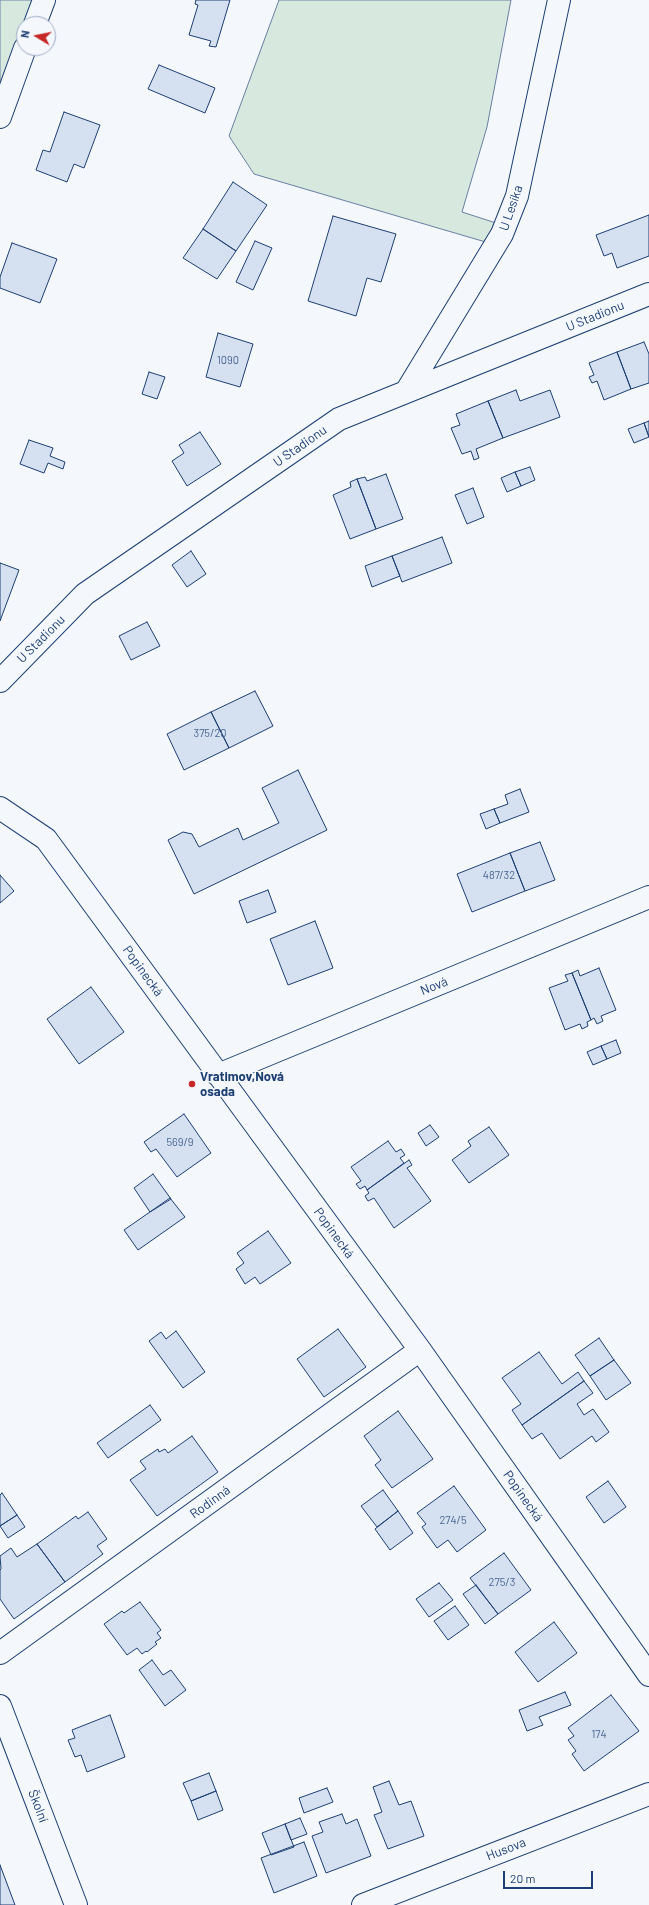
<!DOCTYPE html>
<html>
<head>
<meta charset="utf-8">
<style>
	body { margin:0 }
	#map { position:relative; width:649px; height:1905px; overflow:hidden; background:#f4f7fb; font-family:Barlow,sans-serif }
	canvas { display:block }
	.north { position:absolute; left:16px; top:16px; width:40px; height:40px; box-sizing:border-box; background:#f4f7fb; border:1px solid #9eadc5; border-radius:50%; rotate:280deg; font-size:11px; font-weight:700; line-height:16px; text-align:center; color:#1d3f73 }
	.north::after { content:''; display:block; margin:auto; width:14px; height:18px; background:#c62828; clip-path:polygon(50% 0,100% 100%,50% 72%,0 100%) }
	.scale { position:absolute; left:503px; top:1871px; width:90px; height:18px; box-sizing:border-box; border:2px solid #1d3f73; border-top:0; padding-left:5px; font-size:12px; line-height:14px; white-space:nowrap; color:#1d3f73; -webkit-text-stroke:3px #f4f7fb; paint-order:stroke }
</style>
</head>
<body>
<div id="map">
<canvas width="649" height="1905"></canvas>
<div class="north">N</div>
<div class="scale">20 m</div>
</div>
<script>
const g = document.querySelector('canvas').getContext('2d');
g.lineJoin = 'round';
function fill(path, color) { g.fillStyle = color; g.fill(path, 'evenodd'); }
const toPath = rows => new Path2D(rows.map(r => 'M' + r).join(''));
function trace(path, color, width, dash) { g.strokeStyle = color; g.lineWidth = width; g.lineCap = dash ? 'butt' : 'round'; g.setLineDash(dash || []); g.stroke(path); }
function write(font, color, halo, rows, align = 'center') {
  g.font = font + ' Barlow,sans-serif'; g.lineWidth = 3; g.setLineDash([]); g.textBaseline = 'middle'; g.strokeStyle = halo; g.fillStyle = color; for (const [text, x, y, turn = 0] of rows) {
    g.save(); g.translate(x, y); g.rotate((+turn || 0) * Math.PI / 180); g.textAlign = isNaN(turn) ? turn : align; if (halo) g.strokeText(text, 0, 0); g.fillText(text, 0, 0); g.restore();
  }
}
const green = toPath([
	[0,0,36,0,27,24,24,24,24,32,0,99,0,0],
	[279,0,511,0,487,127,462,212,496,223,489,243,254,174,229,136,279,0]
]);
const building = toPath([
	[196,0,230,0,216,47,209,46,211,41,189,35,198,5,195,4,196,0],
	[159,65,215,88,205,113,148,89,159,65],
	[64,112,100,125,84,168,74,164,67,182,36,170,43,150,50,152,64,112],
	[233,182,267,205,236,251,203,229,233,182],
	[649,215,649,256,617,268,612,253,604,256,596,235,649,215],
	[333,216,396,234,381,282,367,278,356,316,308,301,333,216],
	[203,229,236,251,217,279,183,258,203,229],
	[255,241,272,248,253,290,236,282,255,241],
	[12,243,57,259,40,303,0,288,0,277,12,243],
	[218,333,253,344,240,387,206,377,218,333],
	[644,342,649,354,649,383,631,389,617,352,644,342],
	[617,352,631,389,604,400,597,381,592,383,589,377,594,375,589,363,617,352],
	[149,372,165,377,157,399,142,394,149,372],
	[516,390,520,401,550,390,560,417,503,438,488,401,516,390],
	[488,401,503,438,476,449,479,458,474,460,471,451,462,454,451,428,460,425,456,414,488,401],
	[649,421,649,437,644,423,649,421],
	[644,423,649,437,634,443,628,429,644,423],
	[200,432,221,464,187,486,172,461,184,453,179,445,200,432],
	[29,440,53,448,50,456,65,462,63,469,48,463,44,473,20,464,29,440],
	[530,467,535,480,521,486,515,472,530,467],
	[515,472,521,486,507,492,501,478,515,472],
	[386,474,403,519,376,529,357,479,365,477,367,481,386,474],
	[357,479,376,529,350,539,333,495,351,487,350,482,357,479],
	[473,488,484,517,467,524,455,495,473,488],
	[442,537,452,563,402,582,392,556,442,537],
	[191,551,206,574,187,587,172,565,191,551],
	[392,556,400,576,372,587,365,566,392,556],
	[0,563,19,570,0,621,0,563],
	[147,622,160,646,131,660,119,636,147,622],
	[255,691,273,726,229,748,211,712,255,691],
	[211,712,229,748,184,770,167,734,211,712],
	[298,770,327,830,194,894,168,840,183,832,192,834,199,847,238,828,243,840,279,823,262,788,298,770],
	[520,789,529,812,500,823,494,809,508,804,505,795,520,789],
	[494,809,500,823,486,829,480,814,494,809],
	[540,842,555,880,525,891,510,853,540,842],
	[510,853,525,891,472,912,457,874,510,853],
	[0,875,14,891,0,903,0,875],
	[268,890,276,912,247,923,239,901,268,890],
	[315,921,333,968,288,985,270,939,315,921],
	[599,968,616,1010,601,1016,603,1021,597,1024,594,1018,591,1020,572,973,578,970,580,976,599,968],
	[572,973,591,1020,587,1022,588,1026,582,1029,580,1024,565,1030,549,988,568,981,565,975,572,973],
	[91,987,124,1032,79,1064,47,1019,91,987],
	[616,1040,621,1053,607,1059,601,1046,616,1040],
	[601,1046,607,1059,593,1065,587,1052,601,1046],
	[184,1114,211,1153,177,1177,156,1149,151,1152,144,1142,184,1114],
	[430,1125,439,1137,426,1146,418,1133,430,1125],
	[489,1127,509,1155,469,1183,452,1160,471,1146,468,1141,489,1127],
	[388,1141,396,1152,401,1149,405,1155,400,1158,404,1163,367,1190,365,1186,360,1189,356,1184,361,1181,351,1167,388,1141],
	[409,1160,412,1165,407,1168,431,1201,394,1228,374,1198,368,1201,365,1196,369,1193,367,1190,409,1160],
	[153,1174,171,1199,150,1212,134,1188,153,1174],
	[170,1198,185,1217,138,1250,124,1230,170,1198],
	[268,1231,291,1263,260,1284,255,1277,245,1284,236,1269,244,1263,237,1253,268,1231],
	[338,1329,366,1367,324,1397,297,1359,338,1329],
	[176,1331,205,1372,183,1388,149,1341,161,1332,166,1339,176,1331],
	[599,1338,614,1360,590,1376,575,1355,599,1338],
	[539,1352,562,1384,578,1372,584,1381,522,1425,512,1410,521,1404,502,1378,539,1352],
	[614,1360,631,1383,606,1400,590,1376,614,1360],
	[584,1381,593,1393,577,1404,584,1415,593,1409,609,1432,596,1442,592,1436,560,1459,542,1433,532,1439,522,1425,584,1381],
	[150,1405,161,1420,108,1458,97,1443,150,1405],
	[398,1411,433,1459,392,1488,375,1465,381,1460,364,1436,398,1411],
	[192,1436,218,1472,157,1516,130,1480,146,1469,140,1461,158,1449,159,1452,165,1449,168,1453,192,1436],
	[608,1481,626,1507,604,1523,586,1497,608,1481],
	[454,1486,486,1530,457,1552,448,1540,437,1548,422,1527,426,1524,417,1513,454,1486],
	[383,1490,398,1511,377,1527,361,1506,383,1490],
	[2,1493,17,1515,0,1526,0,1495,2,1493],
	[398,1511,413,1533,390,1550,375,1529,398,1511],
	[88,1512,107,1539,97,1546,103,1554,65,1582,37,1544,76,1516,78,1519,88,1512],
	[17,1515,25,1527,8,1538,0,1526,17,1515],
	[37,1544,65,1582,14,1619,0,1599,0,1570,1,1569,0,1556,11,1548,17,1557,37,1544],
	[504,1553,531,1590,498,1614,470,1578,504,1553],
	[439,1583,453,1600,429,1617,416,1599,439,1583],
	[476,1585,498,1614,485,1624,463,1594,476,1585],
	[140,1602,161,1630,157,1633,161,1638,155,1642,157,1644,147,1652,146,1651,142,1654,137,1648,127,1655,104,1624,122,1611,124,1613,140,1602],
	[455,1606,469,1625,448,1640,434,1621,455,1606],
	[554,1622,577,1653,538,1682,515,1652,554,1622],
	[152,1660,163,1675,171,1670,186,1690,165,1706,139,1670,152,1660],
	[565,1692,571,1705,539,1717,543,1725,527,1731,519,1710,565,1692],
	[611,1695,639,1731,584,1771,572,1754,576,1751,568,1740,574,1736,568,1728,611,1695],
	[110,1715,125,1757,87,1772,81,1755,75,1757,68,1740,75,1738,72,1730,110,1715],
	[209,1773,216,1791,191,1801,183,1783,209,1773],
	[389,1781,399,1805,411,1801,424,1836,388,1849,374,1815,382,1812,373,1787,389,1781],
	[327,1788,333,1802,304,1813,299,1798,327,1788],
	[216,1791,223,1810,198,1820,191,1801,216,1791],
	[342,1814,346,1824,357,1819,371,1856,326,1873,312,1836,323,1832,319,1822,342,1814],
	[300,1818,307,1834,291,1840,285,1824,300,1818],
	[285,1824,294,1847,271,1855,262,1833,285,1824],
	[304,1842,317,1876,274,1893,261,1858,304,1842],
	[0,1865,15,1905,0,1905,0,1865]
]);
const street = toPath([
	[35,24,44,0],
	[0,117,25,48],
	[406,392,502,234,517,196,559,0],
	[0,681,85,594,339,419,649,294],
	[0,808,46,839,420,1350,649,1675],
	[218,1075,649,897],
	[0,1653,420,1350],
	[0,1706,76,1905],
	[363,1905,649,1794]
]);
const markers = [
	[192,1084,4,"#c62828"]
];
const numberNames = [
	["1090",228,360],
	["375/20",210,733],
	["487/32",499,875],
	["569/9",180,1142],
	["274/5",453,1520],
	["275/3",502,1582],
	["174",599,1734]
];
const streetNames = [
	["U Lesíka",511,208,-71],
	["U Stadionu",595,316,-22],
	["U Stadionu",300,446,-35],
	["U Stadionu",41,639,-45],
	["Popinecká",143,971,54],
	["Nová",434,986,-22],
	["Popinecká",334,1233,54],
	["Popinecká",523,1496,55],
	["Rodinná",210,1502,-36],
	["Školní",38,1806,69],
	["Husova",506,1849,-21]
];
const poiNames = [
	["Vratimov,Nová",200,1077],
	["osada",200,1092]
];
fill(green, '#d7e8df');
trace(green, '#687fa3', 1);
fill(building, '#d5e0f0');
trace(building, '#1d3f73', 1);
trace(street, '#1d3f73', 24);
trace(street, '#f4f7fb', 22);
for (const [x, y, r, color] of markers) { const dot = new Path2D(); dot.arc(x, y, r, 0, 2 * Math.PI); g.fillStyle = color; g.fill(dot); trace(dot, '#f4f7fb', 1.5); }
write('11px', '#4b6792', null, numberNames);
write('13px', '#1d3f73', '#f4f7fb', streetNames);
write('bold 13px', '#1d3f73', '#f4f7fb', poiNames, 'left');
</script>
</body>
</html>
